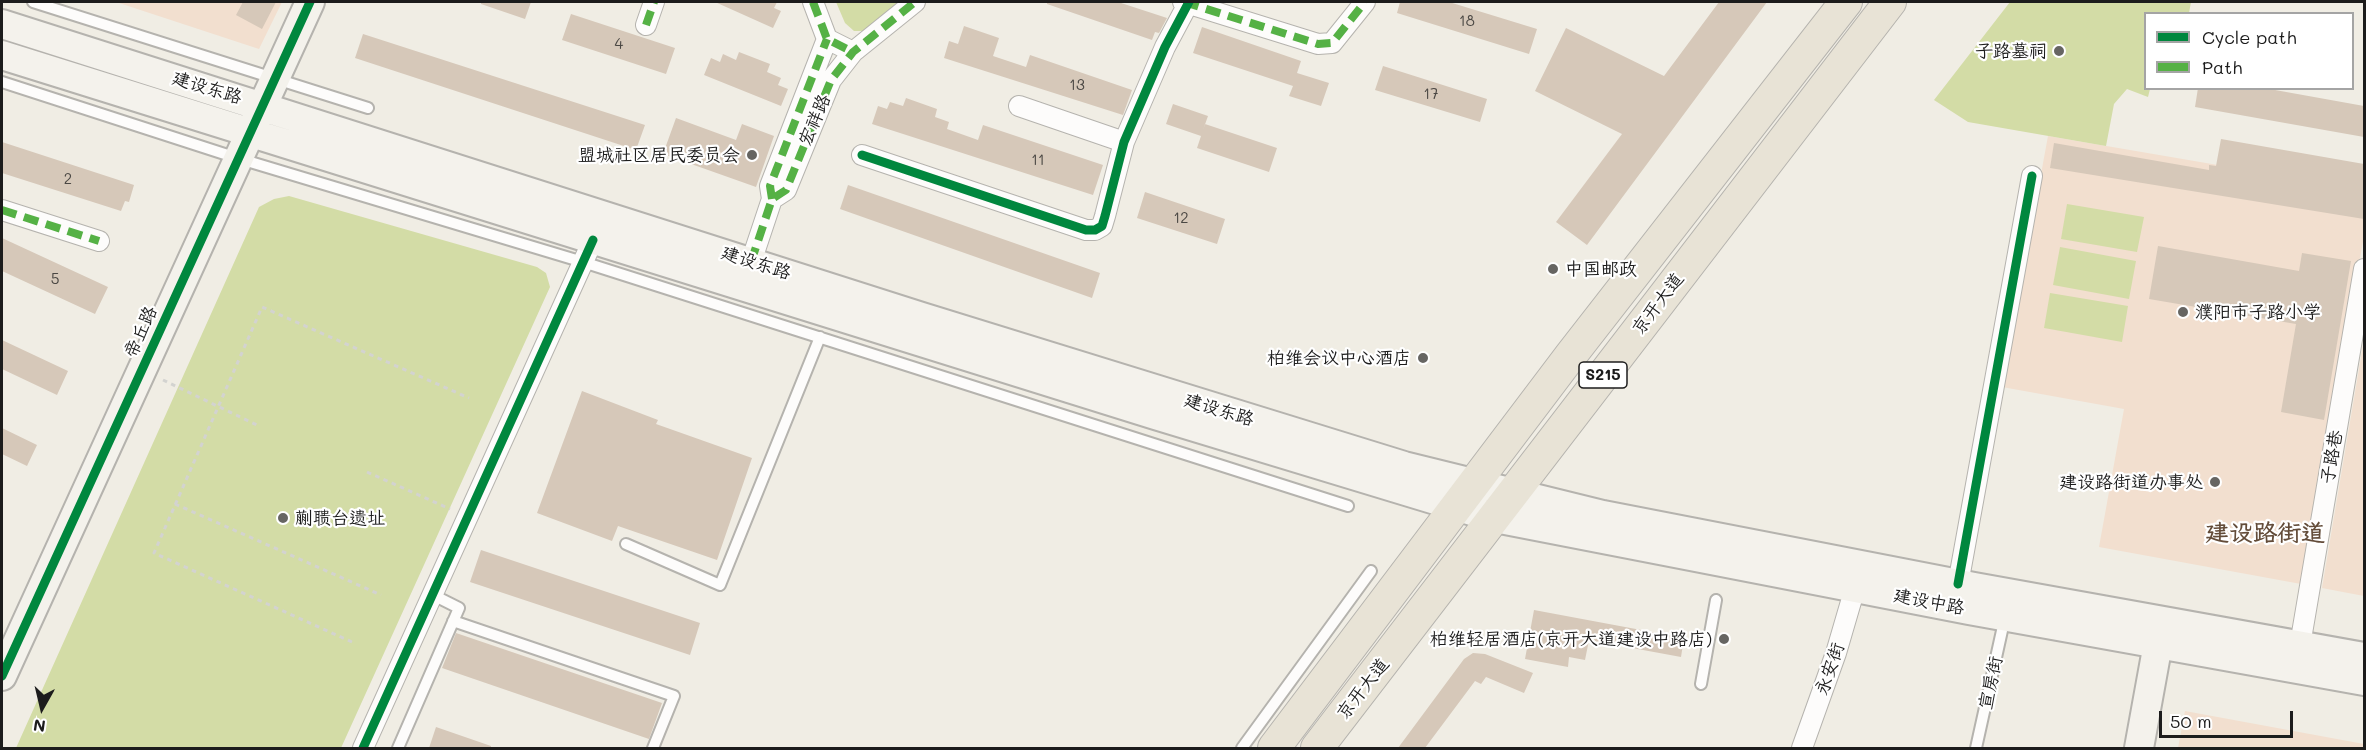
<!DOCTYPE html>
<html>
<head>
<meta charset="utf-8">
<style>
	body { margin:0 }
	#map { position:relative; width:2366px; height:750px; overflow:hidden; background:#f0ede4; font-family:Mali,sans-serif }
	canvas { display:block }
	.frame { position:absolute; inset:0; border:3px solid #1c1c1c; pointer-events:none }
	.legend { position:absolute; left:2144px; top:12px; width:210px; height:78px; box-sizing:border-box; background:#fff; border:2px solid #a4a4a4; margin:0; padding:8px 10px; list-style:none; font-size:18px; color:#1c1c1c }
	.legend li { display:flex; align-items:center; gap:12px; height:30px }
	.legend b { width:30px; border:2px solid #a4a4a4 }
	.north { position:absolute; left:12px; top:678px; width:60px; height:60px; -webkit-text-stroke:4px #fff; paint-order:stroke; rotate:188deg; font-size:16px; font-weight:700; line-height:24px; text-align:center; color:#1c1c1c }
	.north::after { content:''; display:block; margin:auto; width:21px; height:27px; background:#1c1c1c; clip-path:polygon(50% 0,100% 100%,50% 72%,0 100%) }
	.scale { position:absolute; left:2159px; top:711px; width:134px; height:27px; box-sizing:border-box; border:3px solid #1c1c1c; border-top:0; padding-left:8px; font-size:18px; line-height:21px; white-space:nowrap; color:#1c1c1c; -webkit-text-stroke:4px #fff; paint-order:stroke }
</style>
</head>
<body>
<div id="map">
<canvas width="2366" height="750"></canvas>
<div class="frame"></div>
<ul class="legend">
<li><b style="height:8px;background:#00873e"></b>Cycle path</li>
<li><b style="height:8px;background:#55b145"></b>Path</li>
</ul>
<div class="north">N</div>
<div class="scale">50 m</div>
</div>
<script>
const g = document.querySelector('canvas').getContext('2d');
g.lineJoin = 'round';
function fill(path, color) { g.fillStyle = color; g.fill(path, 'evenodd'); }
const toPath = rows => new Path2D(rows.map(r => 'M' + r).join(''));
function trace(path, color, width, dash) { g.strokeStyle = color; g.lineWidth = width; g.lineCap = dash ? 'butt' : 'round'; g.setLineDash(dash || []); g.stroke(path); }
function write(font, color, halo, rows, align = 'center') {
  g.font = font + ' Mali,"LXGW WenKai TC",sans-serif'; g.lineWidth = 4.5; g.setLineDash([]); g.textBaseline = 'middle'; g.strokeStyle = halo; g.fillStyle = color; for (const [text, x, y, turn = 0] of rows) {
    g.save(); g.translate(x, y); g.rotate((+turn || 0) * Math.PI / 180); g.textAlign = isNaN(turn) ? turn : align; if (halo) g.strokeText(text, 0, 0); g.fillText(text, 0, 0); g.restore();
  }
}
const built = toPath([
	[116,2,282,2,259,49],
	[2048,136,2364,190,2364,236,2301,584,2099,547,2124,409,2002,387],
	[2364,339,2364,596,2322,588],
	[2185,711,2364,744,2364,748,2178,748]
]);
const green = toPath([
	[836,2,899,2,863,31,854,31,845,23],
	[2010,2,2191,2,2189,13,2146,14,2146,88,2150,89,2148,97,2127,89,2114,104,2106,146,1968,122,1934,100],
	[289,196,537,267,546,273,550,287,341,748,16,748,259,207,274,199],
	[2067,204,2144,217,2137,252,2061,239],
	[2060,247,2136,261,2129,299,2053,285],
	[2050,293,2128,306,2122,342,2044,328]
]);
const building = toPath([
	[243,2,276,2,262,29,236,15],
	[481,2,531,2,525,19,481,4],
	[715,2,777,2,774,8,781,11,773,28],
	[1047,2,1118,2,1167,18,1159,33,1155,32,1152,40,1047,4],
	[1400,2,1449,2,1537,29,1529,54,1397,13],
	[1719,2,1767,2,1587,245,1556,222,1622,134,1535,91,1566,28,1664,76],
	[571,14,675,48,666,74,562,40],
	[964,26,999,38,993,56,1026,67,1030,55,1132,90,1123,115,944,58,949,41,958,44],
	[1202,27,1301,61,1297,73,1329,83,1321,106,1289,96,1293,86,1193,53],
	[363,34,645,125,636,150,355,58],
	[739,52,770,64,767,72,781,78,778,85,788,89,781,106,704,75,711,58,720,62,723,54,736,60],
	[1383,66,1487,99,1480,122,1375,90],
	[2198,88,2264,88,2364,106,2364,137,2195,107],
	[906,98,937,109,935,117,949,122,947,129,978,140,983,125,1103,165,1093,195,872,124,878,106,887,109,890,102,903,106],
	[1173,104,1208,116,1203,130,1205,124,1277,148,1269,172,1197,148,1201,136,1166,124],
	[676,118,736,140,742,124,774,136,756,187,663,154],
	[2221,139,2364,164,2364,219,2050,168,2054,143,2209,170,2209,165,2216,166],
	[2,142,134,185,129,202,125,201,121,211,2,173],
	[848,185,1100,273,1092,298,840,209],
	[1145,192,1225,219,1217,244,1137,218],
	[2,238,108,287,95,314,2,271],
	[2158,246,2299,271,2302,253,2351,261,2324,420,2281,412,2296,324,2149,299],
	[2,340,68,371,57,395,2,369],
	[582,391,658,420,656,424,752,458,717,560,618,526,612,541,537,513],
	[2,428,37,445,27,466,2,454],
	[481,550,700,623,690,655,470,582],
	[1534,610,1684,638,1681,657,1589,640,1585,660,1569,657,1568,667,1525,659],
	[456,633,662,703,649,739,442,668],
	[1473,653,1485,654,1533,673,1524,693,1486,677,1481,684,1475,681,1425,748,1398,748,1464,659],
	[436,727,491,746,491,748,429,748]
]);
const path = toPath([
	[163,380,259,426],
	[367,472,450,509],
	[175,504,381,595],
	[352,642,154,553,262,307,469,398]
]);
const lane = toPath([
	[33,2,368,108],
	[2,82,237,158,583,262,1348,506],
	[626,544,720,585,820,337],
	[453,621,674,696,653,748],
	[1701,684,1716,600],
	[398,748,459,608,433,595],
	[1242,748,1371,571],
	[1976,748,2005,617]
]);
const street = toPath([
	[813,2,827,39,853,52],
	[1183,2,1318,44,1332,43,1365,2],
	[646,25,654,2],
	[1019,106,1124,142],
	[862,155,1086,230,1095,230,1102,226,1105,216,1124,142,1165,47,1189,2],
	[772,199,770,186,827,39],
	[2,210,99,241],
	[751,262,772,199,786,190,831,80,853,52,915,2],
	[1958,584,2032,176],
	[2300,645,2364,269],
	[363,748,593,240],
	[1802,748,1836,653,1855,588]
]);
const secondary = toPath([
	[2,24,922,317,1404,466,1603,515,1974,587,2364,657],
	[2,55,1155,415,1495,518,1969,610,2364,681],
	[2,676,310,2],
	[2139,748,2161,627]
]);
const primary = toPath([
	[1274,748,1571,355,1846,2],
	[1317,748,1890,2]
]);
const quiet = toPath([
	[813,2,827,39,853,52],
	[1184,2,1318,44,1332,43,1365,2],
	[646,25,654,2],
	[772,199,770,186,827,39],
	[2,210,99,241],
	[751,262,772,199,786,190,831,80,853,52,915,2]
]);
const cycleway = toPath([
	[862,155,1086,230,1095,230,1102,226,1105,216,1124,142,1165,47,1189,2],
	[1958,584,2032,176],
	[2,676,310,2],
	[363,748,593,240]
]);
const markers = [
	[2059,51,6,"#666562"],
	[752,155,6,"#666562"],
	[1553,269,6,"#666562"],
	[2183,312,6,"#666562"],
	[1423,358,6,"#666562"],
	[2215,482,6,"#666562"],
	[283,518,6,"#666562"],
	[1724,639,6,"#666562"]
];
const numberNames = [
	["18",1467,21],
	["4",619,44],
	["13",1077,85],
	["17",1431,94],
	["11",1038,160],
	["2",68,179],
	["12",1181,218],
	["5",55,279]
];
const shields = [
	[1603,375,48]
];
const shieldNames = [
	["S215",1603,375]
];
const poiNames = [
	["子路墓祠",2047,51],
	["盟城社区居民委员会",740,155],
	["中国邮政",1565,269,"left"],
	["濮阳市子路小学",2195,312,"left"],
	["柏维会议中心酒店",1411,358],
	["建设路街道办事处",2203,482],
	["蒯聩台遗址",295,518,"left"],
	["柏维轻居酒店(京开大道建设中路店)",1712,639]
];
const streetNames = [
	["建设东路",207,88,17],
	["宏祥路",815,120,-67],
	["建设东路",756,263,18],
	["京开大道",1658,304,-53],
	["帝丘路",141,332,-66],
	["建设东路",1219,410,17],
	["子路巷",2332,457,-80],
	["建设中路",1929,602,11],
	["永安街",1830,669,-71],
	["宣房街",1991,683,-78],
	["京开大道",1363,689,-52]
];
const districtNames = [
	["建设路街道",2265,534]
];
fill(built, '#f2dfcf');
fill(green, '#d3dca6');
fill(building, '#d6c8b9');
trace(lane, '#b5b3ae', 14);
trace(street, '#b5b3ae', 22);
trace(secondary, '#b5b3ae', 32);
trace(primary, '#b5b3ae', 34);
trace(path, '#d3d3d0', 3, [4.5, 4.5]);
trace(lane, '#fdfcfb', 10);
trace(street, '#fdfcfb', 20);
trace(secondary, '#f4f2ec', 28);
trace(primary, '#e8e3d6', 32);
trace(quiet, '#55b145', 8, [15, 8]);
trace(cycleway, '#00873e', 9);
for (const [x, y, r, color] of markers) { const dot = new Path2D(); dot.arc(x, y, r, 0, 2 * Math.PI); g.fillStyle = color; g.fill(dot); trace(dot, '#fff', 2); }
write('15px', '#4a4743', null, numberNames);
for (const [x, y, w] of shields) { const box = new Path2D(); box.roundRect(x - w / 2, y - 13, w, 26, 4.5); g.fillStyle = '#fff'; g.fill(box); trace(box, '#1c1c1c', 1.5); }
write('bold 16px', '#1c1c1c', null, shieldNames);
write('18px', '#1c1c1c', '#fff', poiNames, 'right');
write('18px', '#1c1c1c', '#fff', streetNames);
write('bold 24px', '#634c39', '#fff', districtNames);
</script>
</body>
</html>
